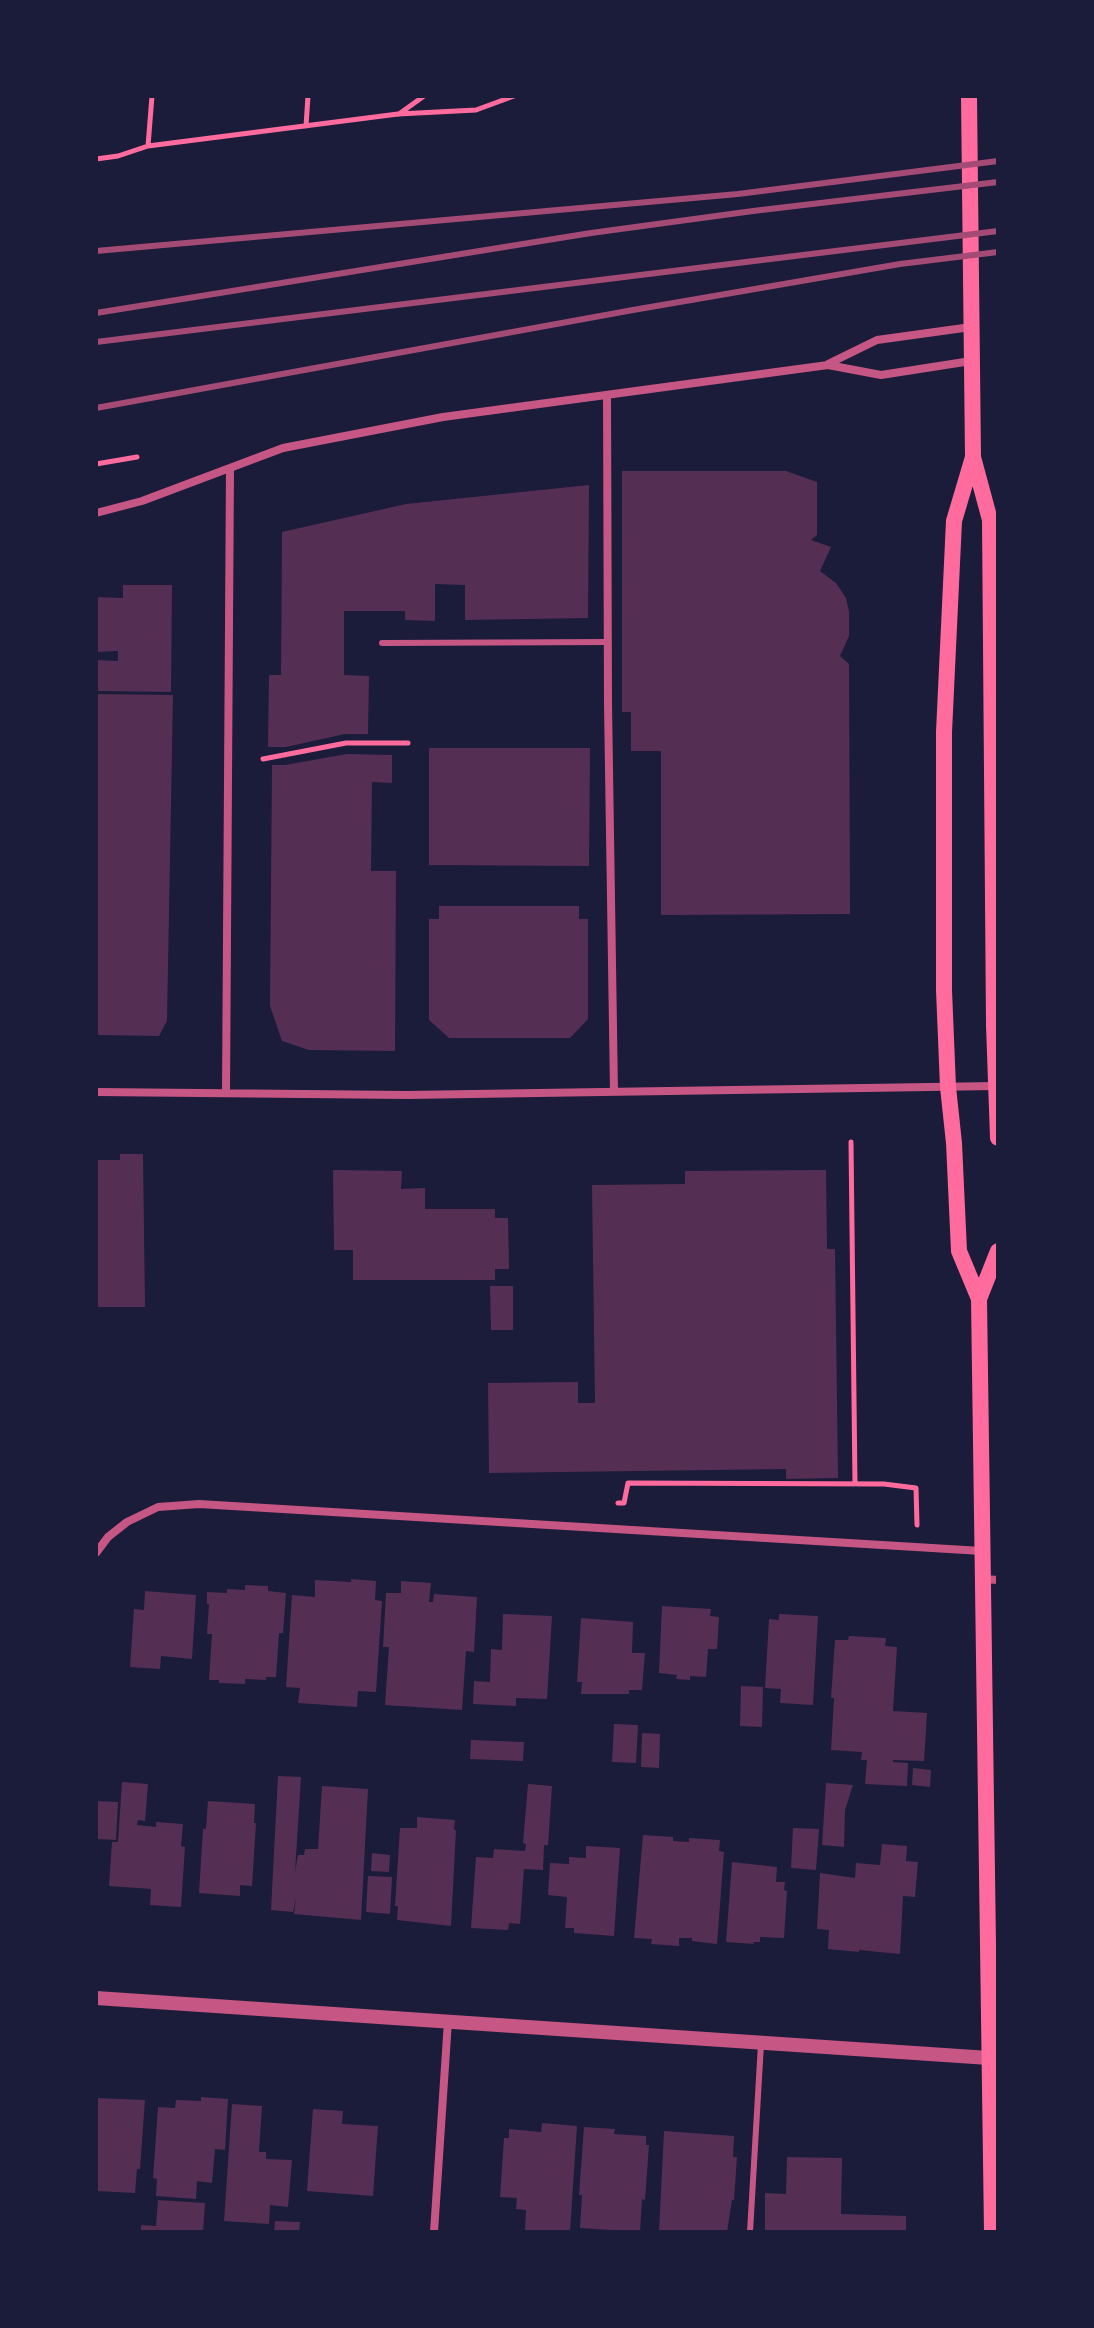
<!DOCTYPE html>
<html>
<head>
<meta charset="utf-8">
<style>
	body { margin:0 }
	#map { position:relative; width:1094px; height:2328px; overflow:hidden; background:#1b1b3a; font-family:"Golos Text",sans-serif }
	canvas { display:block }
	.frame { position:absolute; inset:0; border:98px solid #1b1b3a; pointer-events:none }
</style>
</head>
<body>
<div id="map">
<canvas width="1094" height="2328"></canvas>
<div class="frame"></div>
</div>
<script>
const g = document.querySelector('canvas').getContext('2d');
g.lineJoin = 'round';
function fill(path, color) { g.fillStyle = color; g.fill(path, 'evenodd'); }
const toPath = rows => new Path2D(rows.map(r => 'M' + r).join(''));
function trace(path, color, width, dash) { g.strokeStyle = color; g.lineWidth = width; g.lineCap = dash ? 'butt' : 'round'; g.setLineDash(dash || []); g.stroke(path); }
const building = toPath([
	[622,471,786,471,817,482,817,535,811,540,831,547,820,571,836,583,846,598,849,612,849,636,840,656,849,664,850,914,661,915,661,751,631,751,631,712,622,712],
	[589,485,588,618,465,620,465,585,435,584,435,621,405,620,405,611,344,611,344,675,369,676,368,734,345,734,286,747,268,747,269,675,281,675,282,532,406,504],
	[123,585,172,585,171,692,96,691,96,660,118,661,118,651,96,652,96,597,123,598],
	[96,694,173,695,167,1021,159,1036,96,1035],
	[429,748,590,748,589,866,429,865],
	[347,754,392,755,392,783,372,782,371,871,396,871,395,1051,309,1050,282,1041,270,1006,272,765,285,765],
	[439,906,579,906,579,919,588,919,588,1019,570,1038,449,1038,429,1020,429,919,439,919],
	[120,1154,143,1154,145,1307,96,1307,96,1160,120,1160],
	[333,1170,402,1171,401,1189,425,1188,425,1209,495,1209,495,1218,508,1218,509,1269,495,1269,495,1280,353,1280,353,1250,334,1250],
	[826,1170,827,1249,835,1249,838,1478,786,1479,786,1469,489,1473,488,1383,578,1382,578,1403,595,1403,592,1185,685,1184,685,1171],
	[490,1286,513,1286,513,1330,491,1330],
	[351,1579,376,1581,375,1600,382,1601,376,1692,358,1691,357,1707,298,1703,300,1688,286,1687,292,1595,315,1597,315,1580,351,1582],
	[401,1581,431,1583,429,1602,433,1602,434,1594,477,1597,474,1652,466,1651,462,1710,385,1705,389,1647,383,1647,386,1593,401,1593],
	[245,1585,268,1586,268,1591,286,1593,283,1633,279,1633,276,1677,266,1677,266,1680,245,1679,245,1684,219,1683,219,1680,209,1680,212,1634,207,1634,209,1604,207,1604,207,1592,227,1593,227,1589,245,1590],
	[145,1591,196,1595,192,1659,161,1656,160,1669,130,1667,134,1609,144,1610],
	[662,1606,711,1609,710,1616,719,1617,717,1649,708,1649,706,1677,690,1676,690,1680,676,1679,677,1675,659,1673],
	[503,1614,552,1616,547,1699,516,1698,516,1706,473,1704,474,1681,490,1682,491,1649,502,1650],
	[779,1614,818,1616,813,1705,780,1703,781,1689,765,1688,769,1619,779,1620],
	[581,1618,633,1622,632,1653,645,1653,642,1690,629,1690,629,1694,581,1694,582,1682,577,1682],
	[849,1636,886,1638,885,1646,897,1647,893,1711,927,1713,924,1761,893,1760,893,1762,908,1763,907,1786,865,1784,867,1760,861,1760,862,1752,831,1750,834,1698,831,1698,835,1640,848,1640],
	[741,1686,763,1687,762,1727,740,1726],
	[614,1724,638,1725,636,1763,612,1762],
	[642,1733,660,1734,659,1768,641,1767],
	[471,1740,524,1742,523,1761,470,1759],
	[913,1768,931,1770,930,1787,912,1785],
	[278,1776,301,1777,295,1872,298,1855,304,1855,305,1849,318,1849,322,1786,368,1789,361,1920,294,1914,296,1898,293,1912,271,1910],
	[122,1782,148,1784,145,1821,138,1820,137,1825,156,1827,156,1822,183,1824,181,1846,185,1847,181,1907,150,1905,151,1889,109,1886,112,1842,118,1842],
	[826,1783,853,1785,845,1810,844,1847,822,1845],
	[528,1784,552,1786,548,1845,544,1845,543,1870,524,1869,520,1924,509,1923,508,1930,471,1928,476,1857,493,1858,494,1849,525,1851,526,1844,523,1843],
	[96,1801,118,1802,116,1840,96,1839],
	[208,1801,255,1804,254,1823,256,1823,252,1886,240,1885,240,1896,199,1893,203,1829,206,1829],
	[417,1817,455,1820,454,1830,456,1830,451,1926,397,1920,398,1906,395,1906,400,1828,417,1828],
	[793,1828,819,1829,816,1870,791,1868],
	[643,1835,673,1837,673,1841,689,1842,689,1838,720,1840,719,1851,724,1852,717,1944,692,1941,692,1938,679,1938,679,1946,651,1944,652,1939,634,1938],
	[882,1844,907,1846,906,1861,918,1862,915,1897,903,1896,900,1954,859,1950,859,1952,828,1949,829,1930,817,1929,820,1873,855,1878,856,1863,880,1865],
	[586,1846,620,1848,614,1936,574,1933,574,1928,565,1928,567,1897,548,1895,550,1863,569,1864,569,1857,586,1858],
	[372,1853,390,1855,389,1872,371,1871],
	[732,1862,777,1867,776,1882,785,1882,784,1890,787,1891,784,1938,760,1937,760,1942,753,1942,754,1944,726,1942],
	[368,1876,392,1877,390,1914,366,1912],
	[201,2097,228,2099,225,2150,215,2149,212,2183,197,2181,196,2199,156,2196,157,2179,153,2178,158,2107,175,2108,176,2100,201,2101],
	[96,2098,145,2100,140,2169,137,2169,135,2193,96,2191],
	[232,2104,262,2106,259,2152,266,2152,266,2159,292,2160,288,2207,270,2205,269,2224,224,2221],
	[313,2109,343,2111,342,2124,378,2126,373,2196,307,2191],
	[542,2123,577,2126,570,2232,525,2230,526,2210,516,2209,517,2198,500,2197,504,2138,509,2138,509,2129,541,2132],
	[584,2127,615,2129,614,2134,646,2136,646,2145,649,2145,645,2200,642,2199,640,2232,580,2228,582,2195,579,2195],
	[664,2131,734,2136,733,2157,737,2157,734,2200,732,2200,727,2232,659,2232],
	[787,2157,842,2158,841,2214,906,2216,906,2232,765,2232,765,2193,786,2194],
	[158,2200,205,2203,203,2232,141,2232,141,2225,156,2226],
	[275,2221,300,2222,299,2232,274,2232]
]);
const path = toPath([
	[399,114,424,96],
	[306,126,308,96],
	[148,146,152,96],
	[96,159,118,156,148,146,398,114,476,110,514,96],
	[96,464,137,457],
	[263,759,346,743,408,743],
	[851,1142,855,1484],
	[618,1503,624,1503,628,1483,884,1484,916,1488,917,1525]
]);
const service = toPath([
	[382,643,608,642],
	[750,2232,761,2044]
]);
const minor = toPath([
	[828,364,877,340,971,327],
	[607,395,608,704,614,1092],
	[96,513,142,501,283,448,443,417,828,365,881,375,971,361],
	[96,1092,407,1095,995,1086],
	[226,1092,230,468],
	[96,1553,108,1537,127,1522,158,1507,199,1504,982,1551],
	[983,1579,998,1580],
	[434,2232,448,2021]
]);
const tertiary = toPath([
	[96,1998,989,2058]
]);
const secondary = toPath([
	[969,96,973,457,990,520,994,1025,998,1138],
	[973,457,954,521,944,732,944,990,948,1087,954,1143,959,1251,979,1299,992,2232],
	[979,1299,998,1251]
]);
const rail = toPath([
	[96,251,738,194,998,161],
	[96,313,591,233,753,211,998,182],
	[96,342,998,231],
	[96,408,633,310,900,264,998,252]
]);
fill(building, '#542f53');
trace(path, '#ff6b9d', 5);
trace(service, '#c65784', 6);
trace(minor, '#c65784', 8);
trace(tertiary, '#c65784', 14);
trace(secondary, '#ff6b9d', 16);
trace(rail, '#a44b75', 6);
</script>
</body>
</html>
